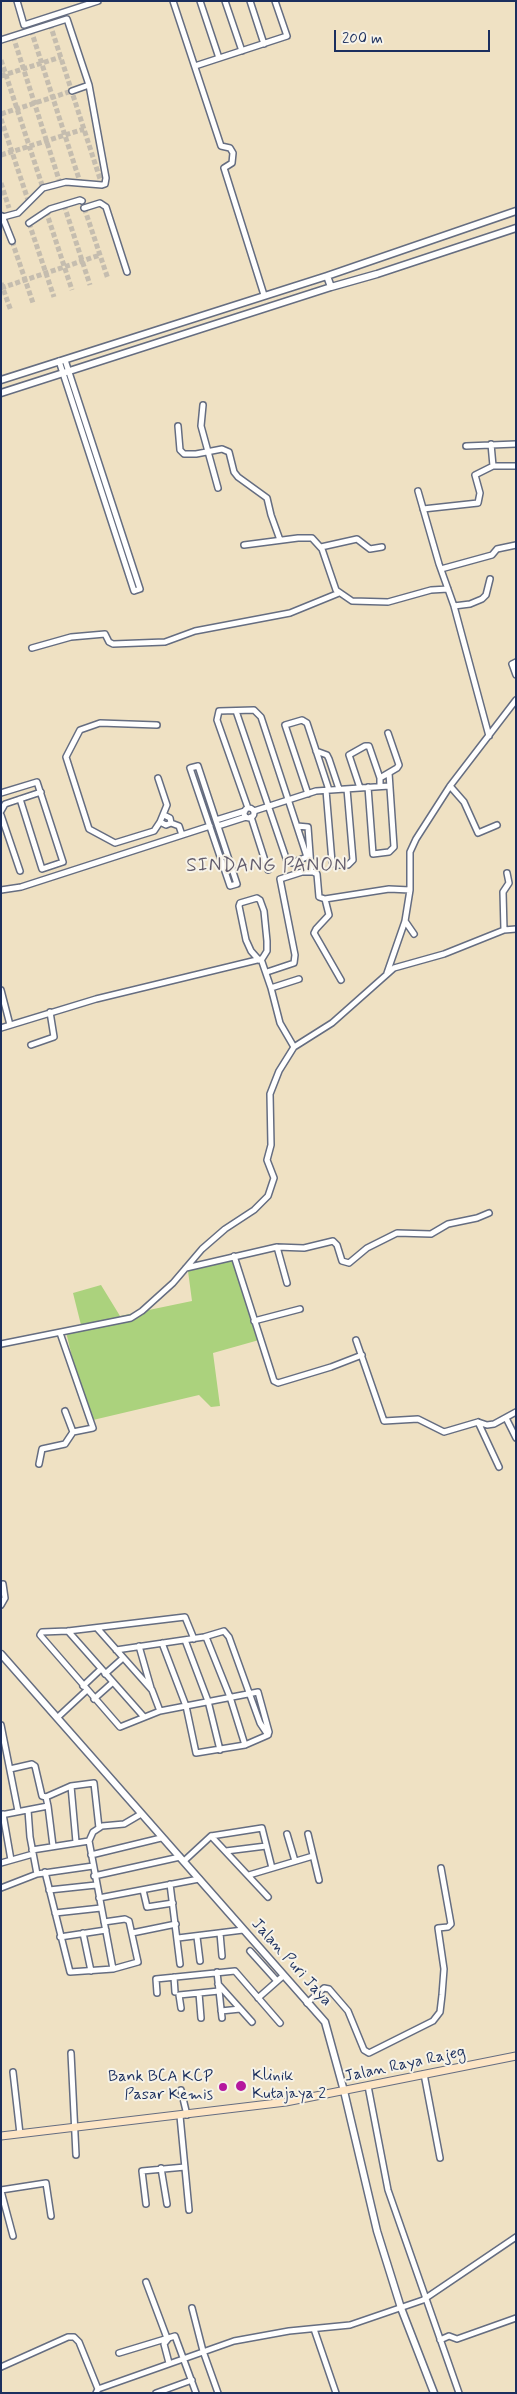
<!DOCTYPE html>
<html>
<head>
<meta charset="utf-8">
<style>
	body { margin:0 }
	#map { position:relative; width:517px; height:2394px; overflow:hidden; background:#efe1c3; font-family:Mynerve,sans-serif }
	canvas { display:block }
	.frame { position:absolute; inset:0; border:2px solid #1b2f5e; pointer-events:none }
	.scale { position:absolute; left:334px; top:30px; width:156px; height:22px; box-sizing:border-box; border:2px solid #1b2f5e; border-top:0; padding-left:6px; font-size:15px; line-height:18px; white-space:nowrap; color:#1b2f5e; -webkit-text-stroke:4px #f7f3e8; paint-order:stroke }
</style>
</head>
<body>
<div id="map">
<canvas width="517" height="2394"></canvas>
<div class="frame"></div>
<div class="scale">200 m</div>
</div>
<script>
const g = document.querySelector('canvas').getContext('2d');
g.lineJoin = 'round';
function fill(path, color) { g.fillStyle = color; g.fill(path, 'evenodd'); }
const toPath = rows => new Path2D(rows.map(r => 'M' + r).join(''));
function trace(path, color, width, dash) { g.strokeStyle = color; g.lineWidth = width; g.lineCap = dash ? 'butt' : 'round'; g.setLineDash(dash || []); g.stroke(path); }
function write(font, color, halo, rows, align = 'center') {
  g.font = font + ' Mynerve,sans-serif'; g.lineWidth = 4; g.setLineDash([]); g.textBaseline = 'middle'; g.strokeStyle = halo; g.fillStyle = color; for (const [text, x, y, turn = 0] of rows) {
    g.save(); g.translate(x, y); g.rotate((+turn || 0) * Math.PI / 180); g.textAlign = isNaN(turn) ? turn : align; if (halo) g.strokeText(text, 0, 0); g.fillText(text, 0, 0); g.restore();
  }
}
const green = toPath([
	[233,1258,259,1340,213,1353,220,1406,211,1407,199,1395,93,1420,75,1369,66,1332,82,1329,73,1293,101,1285,120,1316,192,1301,188,1271]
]);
const minorTunnel = toPath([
	[50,24,102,185],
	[31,30,80,182],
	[13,36,60,183],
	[1,60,43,188],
	[1,76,61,57],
	[1,114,72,91],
	[1,119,29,203],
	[1,155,84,129],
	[1,183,9,208],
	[82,201,108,279],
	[64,205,90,285],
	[46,211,72,290],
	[29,223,54,297],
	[12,241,33,303],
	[1,283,11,311],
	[1,288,100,255]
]);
const minor = toPath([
	[17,1,24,25,98,1],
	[173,1,221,146,230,148,233,153,232,163,224,168,264,295],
	[200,1,219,58],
	[225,1,242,51],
	[250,1,264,44],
	[1,40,67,19,89,85,106,178,105,184,102,185,66,182,43,188,18,213,3,217],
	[195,66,287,36,275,1],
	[72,91,89,85],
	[84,208,100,203,106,207,127,272],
	[2,216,12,241],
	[29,223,50,209,80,200,82,201],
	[59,361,134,591,140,589,65,360],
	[203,405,201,426,218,488],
	[178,426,180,450,184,454,196,454,222,449,229,452,234,472,238,477,267,498,271,515,280,540],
	[491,444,493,466,516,466],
	[466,446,516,444],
	[418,491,439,564,454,606,489,736],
	[423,509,478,503,480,493,475,475,493,466],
	[244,545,298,538,312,538,322,549,336,590,352,601,388,602,431,590,448,589],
	[321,547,357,539,370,549,382,547],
	[441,569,492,555,497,549,516,545],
	[454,606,470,604,482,599,486,595,490,579],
	[32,648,71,637,105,634,109,642,113,644,165,642,195,631,290,613,339,593],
	[516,662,512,664,516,675],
	[236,711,287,861,292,863,309,856],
	[157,725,100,723,80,730,66,757,89,829,115,843,154,831,160,822,167,805,158,778],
	[316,751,327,755,329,759,339,789],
	[198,766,237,884,230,886,190,768,198,766],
	[380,778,397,768,399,765,388,733],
	[450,786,464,802,478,833,497,825],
	[368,787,373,854,389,852,394,847,389,773],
	[360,788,349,755,365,746,369,746,380,778,380,786],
	[326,790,332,862,336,865,348,865,353,860,347,789],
	[1,793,37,782,63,862,42,869,20,799],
	[308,794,285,725,302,720,307,723,329,790],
	[248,808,217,720,219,711,254,710,261,717,307,857],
	'244 813a5 5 0 1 1 10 0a5 5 0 1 1-10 0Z',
	[1,811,5,804,41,792],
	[254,811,316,791,389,786],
	[1,815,20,871],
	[251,817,268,870],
	[216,820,245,811],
	[160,822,166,825,171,823,170,818,164,815],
	[171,823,179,826,182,835],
	[218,826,246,817],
	[297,826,308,827,311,868],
	[1,890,21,887,210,826],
	[325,899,389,889,410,890],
	[405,921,414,934],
	[504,930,503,892,509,883,507,873],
	[259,960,251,951,246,940,239,906,240,903,257,898,260,900,264,911,267,941,267,951,262,959],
	[267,972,294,963,295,955,280,879,302,872,313,872,317,874,319,897,325,899,329,915,316,929,314,933,341,980],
	[387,973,405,921,410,890,410,852,416,839,450,786,516,700],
	[271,988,299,979],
	[1,990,10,1025],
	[1,1028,96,999,261,959,271,988,280,1023,294,1047],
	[31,1045,54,1037,50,1012],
	[277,1247,287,1283],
	[234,1256,274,1381,278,1383,331,1367,362,1355],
	[186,1268,277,1247,304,1248,333,1241,337,1245,342,1261,349,1263,367,1248,397,1233,431,1234,448,1224,477,1218,489,1213],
	[254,1321,300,1309],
	[60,1333,93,1428,73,1432,65,1411],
	[356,1340,384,1421,418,1419,444,1432,478,1422,487,1425,494,1424,516,1412],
	[1,1344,131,1318,142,1311,173,1283,202,1249,225,1229,254,1210,268,1196,274,1178,267,1160,271,1145,270,1094,279,1071,294,1047,332,1023,394,968,444,954,504,930,516,929],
	[506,1418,516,1438],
	[478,1422,499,1467],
	[39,1464,42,1449,65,1444,73,1432],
	[1,1605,5,1598,3,1584],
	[97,1628,152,1690,160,1711],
	[68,1631,144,1717],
	[206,1637,230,1697,245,1745],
	[194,1639,185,1617,68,1631,42,1632,40,1635,120,1727,160,1711,258,1692,269,1732,268,1735],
	[185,1640,208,1701,220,1750],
	[162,1643,186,1706,196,1753,245,1745,268,1735],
	[139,1646,151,1688],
	[116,1650,204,1637,224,1631,229,1637,260,1723,268,1735],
	[105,1674,123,1658],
	[83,1686,101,1669],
	[94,1699,112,1683],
	[58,1717,87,1690],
	[1,1725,18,1811],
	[10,1769,32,1764,35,1766,42,1796,46,1797,48,1806,53,1846],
	[71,1786,76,1842],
	[46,1797,71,1786,94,1783,99,1828],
	[28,1810,30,1837,37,1874],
	[3,1814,11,1860],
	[1,1815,48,1806],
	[287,1834,295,1861],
	[308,1834,319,1880],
	[211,1836,268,1897],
	[32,1850,89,1841],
	[226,1851,266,1846],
	[91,1855,161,1838],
	[184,1861,211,1836,262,1828,272,1868],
	[1,1863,33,1854],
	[45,1872,70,1972,113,1969,138,1962,129,1921,125,1919,104,1922],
	[249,1875,313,1856],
	[94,1876,180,1857],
	[170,1884,180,1964],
	[1,1888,37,1874,93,1866],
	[49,1890,96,1885],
	[143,1890,147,1907,173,1903],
	[99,1898,199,1879],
	[55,1913,101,1908],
	[83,1933,91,1971],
	[132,1933,176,1924],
	[220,1933,222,1956],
	[60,1937,106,1930],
	[197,1937,200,1961],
	[178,1938,243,1930],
	[250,1951,277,1981],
	[113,1969,89,1841,93,1832,102,1826,124,1824,141,1814],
	[217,1972,222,2018],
	[174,1977,175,1992],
	[218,1984,252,2022],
	[157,1993,156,1979,235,1971,280,2023],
	[199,1993,201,2018],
	[258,1998,283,1976],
	[307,2003,324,1988,329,1989,348,2011,364,2050,369,2053,433,2021,440,2012,442,1995,444,1969,438,1928,448,1927,451,1924,441,1868],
	[181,2008,179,1995,219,1991],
	[221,2011,240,2009],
	[71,2053,76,2155],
	[13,2072,20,2134],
	[424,2074,440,2158],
	[368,2086,388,2190,459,2393],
	[181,2090,187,2115],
	[180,2116,189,2210],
	[161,2168,167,2204],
	[1,2190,46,2183,51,2216],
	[1,2191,13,2236],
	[146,2204,142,2171,185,2167],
	[146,2282,167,2338],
	[192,2308,203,2351,218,2393],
	[314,2329,336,2393],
	[168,2339,164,2344,169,2363],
	[440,2340,449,2336,457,2339,516,2318],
	[119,2353,175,2336,196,2393],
	[1,2367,68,2337,74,2337,79,2342,98,2389],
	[96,2393,98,2389,234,2341,289,2331,350,2325,423,2300,516,2237],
	[156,2393,192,2380]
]);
const tertiary = toPath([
	[327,276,516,211],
	[331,287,377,274,516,228],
	[1,380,327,276,331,287,1,393],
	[1,1654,325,2022,344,2091,377,2231,401,2308,434,2393]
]);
const secondary = toPath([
	[1,2136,286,2102,516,2056]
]);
const markers = [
	[241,2086,6,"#b5179e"],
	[223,2087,5,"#b5179e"]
];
const streetNames = [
	["Jalan Puri Jaya",291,1963,48],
	["Jalan Raya Rajeg",405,2065,-12]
];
const poiNames = [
	["Klinik",252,2077],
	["Kutajaya 2",252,2095],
	["Bank BCA KCP",213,2078,"right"],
	["Pasar Kemis",213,2096,"right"]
];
const quarterNames = [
	["SINDANG PANON",267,867]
];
fill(green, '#abd27d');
trace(minorTunnel, '#c5bdaf', 5, [5, 2.5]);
trace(minor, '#656d81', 8);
trace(tertiary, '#656d81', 9);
trace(secondary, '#656d81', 9);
trace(minor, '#fff', 5);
trace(tertiary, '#fff', 6);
trace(secondary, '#fde5c5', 7);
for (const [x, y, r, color] of markers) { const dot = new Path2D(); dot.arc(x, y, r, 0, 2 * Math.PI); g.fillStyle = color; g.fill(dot); trace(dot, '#f7f3e8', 2); }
write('16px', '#1b2f5e', '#f7f3e8', streetNames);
write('16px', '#1b2f5e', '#f7f3e8', poiNames, 'left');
g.letterSpacing = '1px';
write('19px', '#635d6d', '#f7f3e8', quarterNames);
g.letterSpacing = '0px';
</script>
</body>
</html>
